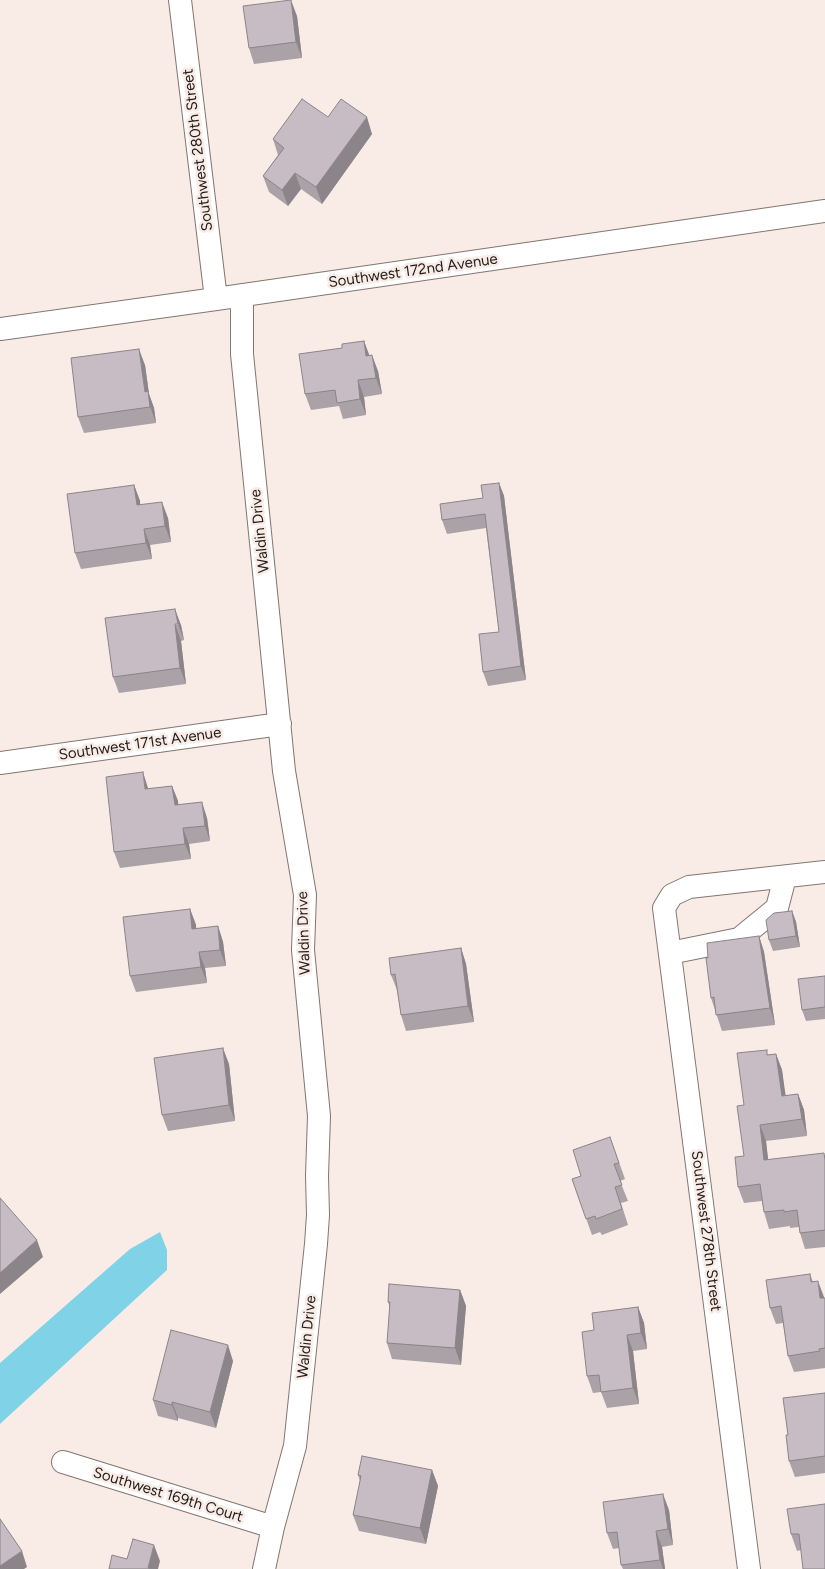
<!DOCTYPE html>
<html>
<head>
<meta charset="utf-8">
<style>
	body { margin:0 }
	canvas { display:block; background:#f9ece6 }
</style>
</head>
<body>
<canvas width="825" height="1569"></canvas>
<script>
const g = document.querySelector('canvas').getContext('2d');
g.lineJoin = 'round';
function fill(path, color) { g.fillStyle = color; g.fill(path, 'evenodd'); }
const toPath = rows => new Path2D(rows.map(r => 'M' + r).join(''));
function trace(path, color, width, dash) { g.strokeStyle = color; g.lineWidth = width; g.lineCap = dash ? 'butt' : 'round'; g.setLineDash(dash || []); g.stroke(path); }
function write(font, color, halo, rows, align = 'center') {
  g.font = font + ' Figtree,sans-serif'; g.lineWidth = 5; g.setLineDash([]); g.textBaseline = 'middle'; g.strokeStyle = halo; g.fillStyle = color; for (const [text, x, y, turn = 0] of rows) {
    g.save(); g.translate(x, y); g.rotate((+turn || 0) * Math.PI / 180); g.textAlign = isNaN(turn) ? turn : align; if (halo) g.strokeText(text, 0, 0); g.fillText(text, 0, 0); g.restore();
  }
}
const water = toPath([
	[160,1232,167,1250,167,1270,0,1424,0,1363,130,1249]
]);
const minor = toPath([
	[180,0,216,299],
	[242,295,242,354,284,771,305,895,303,950,319,1116,317,1176,318,1215,316,1244,295,1446,273,1527,264,1569],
	[0,329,216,299,825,211],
	[0,763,280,724],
	[670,953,739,939,777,908,785,877],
	[63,1462,273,1527],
	[749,1569,664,908,672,895,689,887,825,872]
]);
const wall = toPath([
	[297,16,302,58,254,64,249,48],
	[328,117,372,134,322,204,301,189,288,206,269,192,263,176,278,155,273,139],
	[364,341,369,356,378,371,382,394,364,397,366,415,343,419,339,406,311,410,305,394,342,348],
	[145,365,149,394,154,408,156,423,84,433,78,417],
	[499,483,504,496,526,680,488,686,483,672,499,632,486,528,447,534,442,520,483,498],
	[134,485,140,501,140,505,168,518,171,542,150,545,152,559,81,569,75,553],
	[105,618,181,625,184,640,181,641,186,684,119,693,113,677],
	[172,786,178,801,178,805,207,818,210,841,189,844,191,859,120,868,114,852,149,789],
	[190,909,196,925,196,929,218,926,223,942,226,966,205,968,207,983,136,992,130,976],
	[792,911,796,922,800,947,773,951,769,940],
	[759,936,764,952,775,1025,722,1031,711,998,708,958],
	[461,948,466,964,474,1022,406,1031,401,1015,397,990,391,975],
	[825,976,825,1019,806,1021,802,1010],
	[776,1054,782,1070,785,1096,798,1094,804,1110,807,1136,766,1141,768,1160,825,1155,825,1247,805,1249,800,1233,799,1227,790,1228,790,1226,769,1229,764,1212,762,1201,744,1203,738,1187,744,1156,768,1055],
	[229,1064,235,1121,168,1131,162,1115],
	[610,1137,625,1179,620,1181,628,1201,621,1203,628,1225,602,1235,600,1232,592,1235,572,1179,581,1176],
	[810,1274,813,1282,824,1298,825,1298,825,1368,794,1372,788,1356,783,1323,776,1324,770,1308],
	[460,1290,466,1306,461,1365,392,1359,387,1343,390,1308,388,1302],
	[638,1307,644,1323,647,1349,633,1351,639,1404,607,1408,601,1392,593,1393,587,1376,594,1330],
	[233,1361,216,1428,178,1418,178,1421,158,1416,153,1400],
	[825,1393,825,1473,795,1477,789,1461],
	[432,1470,438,1486,426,1544,359,1531,353,1515,360,1481,358,1475],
	[825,1504,801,1550,797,1551,791,1534],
	[669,1510,673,1545,662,1547,665,1569,623,1569,621,1565,619,1548,613,1549,607,1533]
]);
const shadedWall = toPath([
	[291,0,297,16,302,58,296,42],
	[367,117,372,134,322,204,316,187],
	[295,173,301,189,288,206,282,190],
	[364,341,370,357,366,356],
	[139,349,145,365,149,394,154,408,156,423,145,392],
	[372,355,378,371,382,394,376,378],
	[358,380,364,397,366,415,360,399],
	[499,483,504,496,526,680,521,666],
	[134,485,140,501,142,522,137,505],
	[162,502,168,518,171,542,165,526],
	[144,529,150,545,152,559,146,543],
	[175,609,181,625,184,640,178,624],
	[175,624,181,641,186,684,180,668],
	[143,772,148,788,151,805,145,789],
	[172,786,178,801,180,821,175,805],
	[202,802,207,818,210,841,205,826],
	[183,828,189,844,191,859,185,844],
	[190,909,196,925,198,946,192,929],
	[792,911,796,922,800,947,796,936],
	[218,926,223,942,226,966,220,950],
	[759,936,764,952,775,1025,770,1008],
	[461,948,466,964,474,1022,468,1006],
	[199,952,205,968,207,983,201,967],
	[223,1048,229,1064,235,1121,229,1105],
	[776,1054,782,1070,788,1112,782,1096],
	[798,1094,804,1110,807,1136,802,1119],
	[760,1125,766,1141,770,1176,764,1160],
	[37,1240,43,1257,0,1294,0,1273],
	[818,1281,824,1297,825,1307,820,1298],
	[460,1290,466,1306,461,1365,455,1348],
	[638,1307,644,1323,647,1349,641,1333],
	[627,1335,633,1351,639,1404,633,1388],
	[228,1345,233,1361,216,1428,210,1412],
	[172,1402,178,1418,178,1421,172,1405],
	[432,1470,438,1486,426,1544,420,1528],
	[663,1494,669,1510,673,1545,668,1529],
	[656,1531,662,1547,665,1569,663,1569,660,1560],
	[154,1545,160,1561,158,1569,149,1569,148,1568],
	[22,1551,27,1567,24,1569,0,1569,0,1566]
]);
const building = toPath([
	[291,0,296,42,249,48,243,6,291,0],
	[302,99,328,117,341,99,367,117,316,187,295,173,282,190,263,176,284,148,273,139,302,99],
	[364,341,366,356,372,355,376,378,358,380,360,399,337,403,335,390,305,394,299,354,342,348,342,344,364,341],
	[139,349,145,392,148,391,150,407,78,417,71,358,139,349],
	[499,483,521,666,483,672,479,634,499,632,485,514,442,520,440,504,483,498,481,485,499,483],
	[134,485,137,505,162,502,165,526,144,529,146,543,75,553,67,494,134,485],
	[175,609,178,624,175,624,180,668,113,677,105,618,175,609],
	[143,772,145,789,172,786,175,805,202,802,205,826,183,828,185,844,114,852,106,777,143,772],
	[190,909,192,929,218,926,220,950,199,952,201,967,130,976,123,917,190,909],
	[792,911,796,936,769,940,766,920,774,913,792,911],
	[759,936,770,1008,716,1015,714,997,711,998,706,958,708,958,707,943,759,936],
	[461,948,468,1006,401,1015,395,974,391,975,389,958,461,948],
	[825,976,825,1007,802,1010,798,979,825,976],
	[223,1048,229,1105,162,1115,154,1058,223,1048],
	[767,1050,767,1055,776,1054,782,1096,798,1094,802,1119,760,1125,764,1160,824,1153,825,1160,825,1230,800,1233,797,1210,784,1212,784,1210,764,1212,760,1184,738,1187,735,1157,744,1156,737,1106,744,1105,737,1053,767,1050],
	[610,1137,619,1163,614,1164,622,1185,615,1187,622,1209,596,1219,595,1216,586,1219,572,1179,581,1176,573,1150,610,1137],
	[0,1198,37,1240,0,1273,0,1198],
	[810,1274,811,1282,818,1281,820,1298,825,1298,825,1348,819,1349,820,1351,788,1356,781,1306,770,1308,766,1280,810,1274],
	[389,1284,460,1290,455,1348,387,1343,390,1302,388,1302,389,1284],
	[638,1307,641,1333,627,1335,633,1388,601,1392,599,1375,587,1376,582,1332,594,1330,592,1313,638,1307],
	[171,1330,228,1345,210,1412,172,1402,172,1405,153,1400,171,1330],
	[825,1393,825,1456,789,1461,786,1435,788,1435,783,1398,825,1393],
	[362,1456,432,1470,420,1528,353,1515,361,1476,358,1475,362,1456],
	[663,1494,668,1529,656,1531,660,1560,621,1565,617,1532,607,1533,603,1502,663,1494],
	[825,1504,825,1569,803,1569,799,1534,791,1534,787,1509,825,1504],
	[0,1519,22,1551,0,1566,0,1519],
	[133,1539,154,1545,148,1568,154,1569,109,1569,112,1555,127,1559,133,1539]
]);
const streetNames = [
	["Southwest 280th Street",198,150,-97],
	["Southwest 172nd Avenue",413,271,-8],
	["Waldin Drive",260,531,-96],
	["Southwest 171st Avenue",140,744,-8],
	["Waldin Drive",304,933,-92],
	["Southwest 278th Street",706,1231,83],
	["Waldin Drive",307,1337,-84],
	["Southwest 169th Court",168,1495,17]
];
fill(water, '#80d3e7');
trace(minor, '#827671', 24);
trace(minor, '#fff', 22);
fill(wall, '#aba2a8');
fill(shadedWall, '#8b8488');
fill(building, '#c7bcc3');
trace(building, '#8b8488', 1);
write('15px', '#221d1b', '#f9ece6', streetNames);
</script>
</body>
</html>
